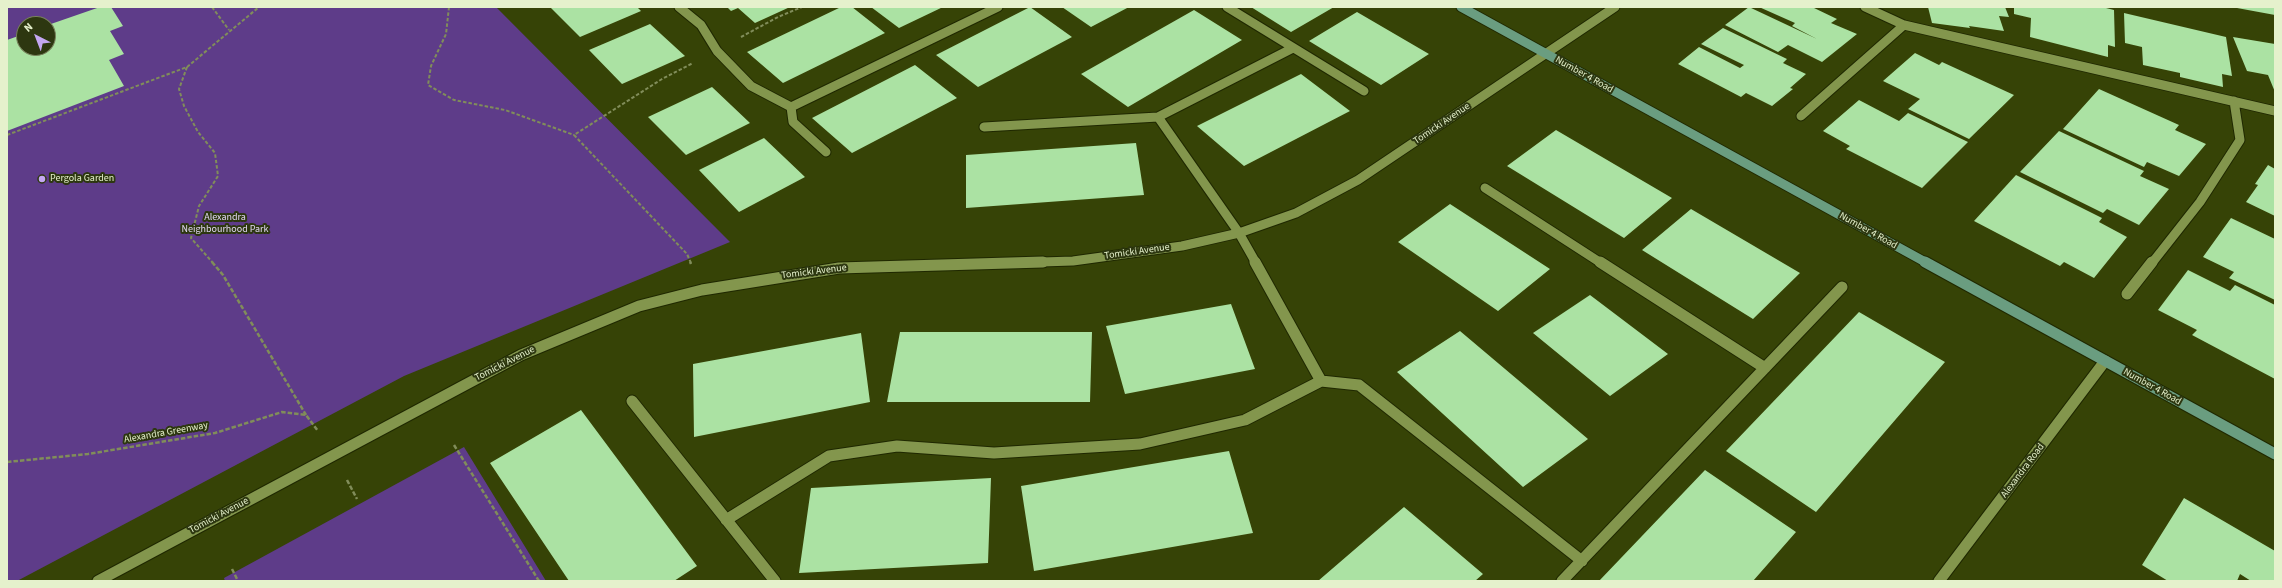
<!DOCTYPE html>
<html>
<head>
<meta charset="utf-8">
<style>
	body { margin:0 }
	#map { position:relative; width:2282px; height:588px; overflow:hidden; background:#364306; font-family:"Source Sans 3",sans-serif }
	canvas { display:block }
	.frame { position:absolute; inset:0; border:8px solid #e5f1cc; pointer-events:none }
	.north { position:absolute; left:16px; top:16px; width:40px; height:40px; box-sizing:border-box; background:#2d3710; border:1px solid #77815b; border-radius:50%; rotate:318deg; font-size:11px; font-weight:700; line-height:16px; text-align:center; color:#e5f1cc }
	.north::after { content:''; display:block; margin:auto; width:14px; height:18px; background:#c4a7f2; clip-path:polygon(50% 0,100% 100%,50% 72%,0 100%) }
</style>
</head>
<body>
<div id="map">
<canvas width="2282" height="588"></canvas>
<div class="frame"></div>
<div class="north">N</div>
</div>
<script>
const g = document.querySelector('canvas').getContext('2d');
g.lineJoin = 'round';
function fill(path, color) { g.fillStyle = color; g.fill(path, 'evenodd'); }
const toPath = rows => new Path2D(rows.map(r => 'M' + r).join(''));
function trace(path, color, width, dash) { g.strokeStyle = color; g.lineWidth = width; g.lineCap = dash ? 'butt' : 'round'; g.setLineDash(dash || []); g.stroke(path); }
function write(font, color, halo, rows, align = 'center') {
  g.font = font + ' "Source Sans 3",sans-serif'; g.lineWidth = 4; g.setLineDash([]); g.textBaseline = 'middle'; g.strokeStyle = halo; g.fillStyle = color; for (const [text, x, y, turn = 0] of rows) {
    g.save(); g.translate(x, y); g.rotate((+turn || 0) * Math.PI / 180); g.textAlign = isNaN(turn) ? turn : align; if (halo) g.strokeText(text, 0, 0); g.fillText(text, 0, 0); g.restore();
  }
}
const green = toPath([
	[7,7,496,7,730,242,404,376,17,581,7,581],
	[24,24,48,24,48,48,24,48],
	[464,447,546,581,225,581,224,578]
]);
const building = toPath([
	[100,7,111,7,123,26,110,31,124,54,109,60,124,86,7,131,7,40,24,34,24,48,48,48,48,25],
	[550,7,637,7,641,11,580,37],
	[727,7,790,7,755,23,738,8,731,11],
	[841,7,852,7,885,33,783,83,747,52],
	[871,7,943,7,899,28],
	[1030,7,1072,37,978,87,936,55],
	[1062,7,1129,7,1091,27],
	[1251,7,1334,7,1291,32],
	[1749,7,1817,39,1792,26,1795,23,1759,7,1812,7,1837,19,1831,23,1857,34,1822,62,1788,45,1778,52,1725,25],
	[1928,7,2005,7,2009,17,1999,16,2004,31,1969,26,1970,28,1932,23],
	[2014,7,2102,7,2114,10,2115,47,2108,45,2108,57,2030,37,2031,18,2014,14],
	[2237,7,2275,7,2275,15,2237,8],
	[1194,10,1242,40,1128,107,1081,74],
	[1357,12,1429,54,1381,85,1309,41],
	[2124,13,2226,37,2232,76,2222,74,2223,87,2180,77,2180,73,2143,65,2142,47,2125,43],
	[650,24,685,56,622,84,589,50],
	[1723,28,1787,59,1783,63,1806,74,1790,88,1793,89,1772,106,1746,93,1741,97,1678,64,1699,47,1740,68,1744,65,1701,44],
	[2233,37,2275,44,2275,92,2268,75,2247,71],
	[1915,53,1939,65,1942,62,2014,95,1969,139,1908,109,1920,99,1883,81],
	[915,65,957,98,852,153,812,118],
	[1301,74,1350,111,1244,166,1197,126],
	[712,87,750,123,686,155,648,117],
	[2099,89,2179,125,2175,130,2206,144,2179,176,2147,162,2144,167,2063,129],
	[1859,100,1899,121,1908,113,1968,142,1922,188,1846,149,1850,146,1823,131],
	[1556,130,1672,198,1624,238,1507,166],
	[2059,131,2144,171,2140,176,2169,189,2139,225,2107,209,2103,213,2020,172],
	[764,138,805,177,739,212,699,170],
	[1136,143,1144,195,966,208,966,155],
	[2268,165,2275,169,2275,216,2246,202,2258,185,2255,184],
	[2016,175,2102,218,2099,222,2127,237,2094,278,2064,262,2060,266,1974,221],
	[1450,204,1550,269,1498,311,1398,242],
	[1691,209,1800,273,1753,319,1642,250],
	[2231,218,2275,239,2275,300,2229,278,2234,272,2203,257],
	[2188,270,2230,291,2235,285,2275,305,2275,379,2192,335,2197,330,2158,310],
	[1590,295,1668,354,1610,396,1533,333],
	[1231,304,1255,369,1125,394,1106,326],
	[1859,312,1945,362,1816,512,1726,451],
	[1460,331,1588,439,1523,487,1397,372],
	[900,332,1092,332,1090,402,887,402],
	[861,333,870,402,694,437,693,364],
	[581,410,697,566,674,581,569,581,490,463],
	[1229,451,1253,533,1034,571,1021,486],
	[1705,470,1796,532,1753,581,1599,581],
	[991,478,988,563,799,573,811,488],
	[2184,498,2275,551,2274,581,2251,581,2240,574,2237,581,2168,581,2142,565],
	[1404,507,1483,574,1475,581,1318,581]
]);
const pathFar1 = toPath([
	[212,7,229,30],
	[449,7,446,34,431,66,428,85,454,100,505,110,574,135],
	[741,37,778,17,802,7],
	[187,67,179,89,184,106,198,132,215,153,218,176,199,206,191,238,213,263],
	[7,135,187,67,259,7],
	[691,263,687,254,574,135,662,79,693,63]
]);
const path = toPath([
	[212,262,223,275,306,415],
	[690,262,691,264],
	[454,445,539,581],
	[7,462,88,454,215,433,282,412,306,415,318,431],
	[347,480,357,499],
	[232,569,238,581]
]);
const serviceFar1 = toPath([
	[679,7,701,25,717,51,751,86,791,107,793,122,826,152],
	[1227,7,1364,91],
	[1865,7,1904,25,2275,111],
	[791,107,998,7],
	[1801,116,1904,25],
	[1158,117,1293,48],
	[984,127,1158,117,1239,233,1256,263],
	[1485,188,1601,263],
	[2152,263,2200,202,2240,140,2234,101]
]);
const service = toPath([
	[1255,262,1321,381,1359,385,1582,561],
	[1600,262,1765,368],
	[2127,294,2152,262],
	[632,401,775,581],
	[726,520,829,456,897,446,994,453,1140,444,1245,420,1321,381],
	[1562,581,1842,287]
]);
const minorFar1 = toPath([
	[1010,263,1073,261,1182,246,1239,233,1296,213,1358,180,1615,7]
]);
const minor = toPath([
	[98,581,521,355,639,306,702,290,839,268,1043,262],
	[1939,581,2105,361]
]);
const secondaryFar1 = toPath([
	[1461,7,1927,263]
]);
const secondary = toPath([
	[1925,262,2275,454]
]);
const markers = [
	[42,179,4,"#c4a7f2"]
];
const streetNames = [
	["Number 4 Road",1584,75,29],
	["Tomicki Avenue",1442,124,-34],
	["Number 4 Road",1868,231,29],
	["Tomicki Avenue",1137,252,-8],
	["Tomicki Avenue",814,272,-7],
	["Tomicki Avenue",505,364,-27],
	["Number 4 Road",2152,387,29],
	["Alexandra Greenway",166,433,-10],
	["Alexandra Road",2023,471,-53],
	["Tomicki Avenue",219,516,-28]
];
const poiNames = [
	["Pergola Garden",50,179]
];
const parkNames = [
	["Alexandra",225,218],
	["Neighbourhood Park",225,230]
];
fill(green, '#5e3c89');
fill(building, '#abe2a3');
trace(serviceFar1, '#1f2801', 11);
trace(service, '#1f2801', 13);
trace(minorFar1, '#1f2801', 11);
trace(minor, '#1f2801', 13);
trace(secondaryFar1, '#1f2801', 11);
trace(secondary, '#1f2801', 13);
trace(pathFar1, '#818d5a', 2, [3.5, 2]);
trace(path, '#818d5a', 2.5, [4.5, 2]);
trace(serviceFar1, '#83964d', 9);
trace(service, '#83964d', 11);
trace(minorFar1, '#83964d', 9);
trace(minor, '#83964d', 11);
trace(secondaryFar1, '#6a9d80', 9);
trace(secondary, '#6a9d80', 11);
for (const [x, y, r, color] of markers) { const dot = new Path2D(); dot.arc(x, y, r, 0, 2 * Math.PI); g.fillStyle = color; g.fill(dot); trace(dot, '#2d3710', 1.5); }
write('10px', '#e5f1cc', '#2d3710', streetNames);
write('10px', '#e5f1cc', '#2d3710', poiNames, 'left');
write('10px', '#e1d7f3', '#2d3710', parkNames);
</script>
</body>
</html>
